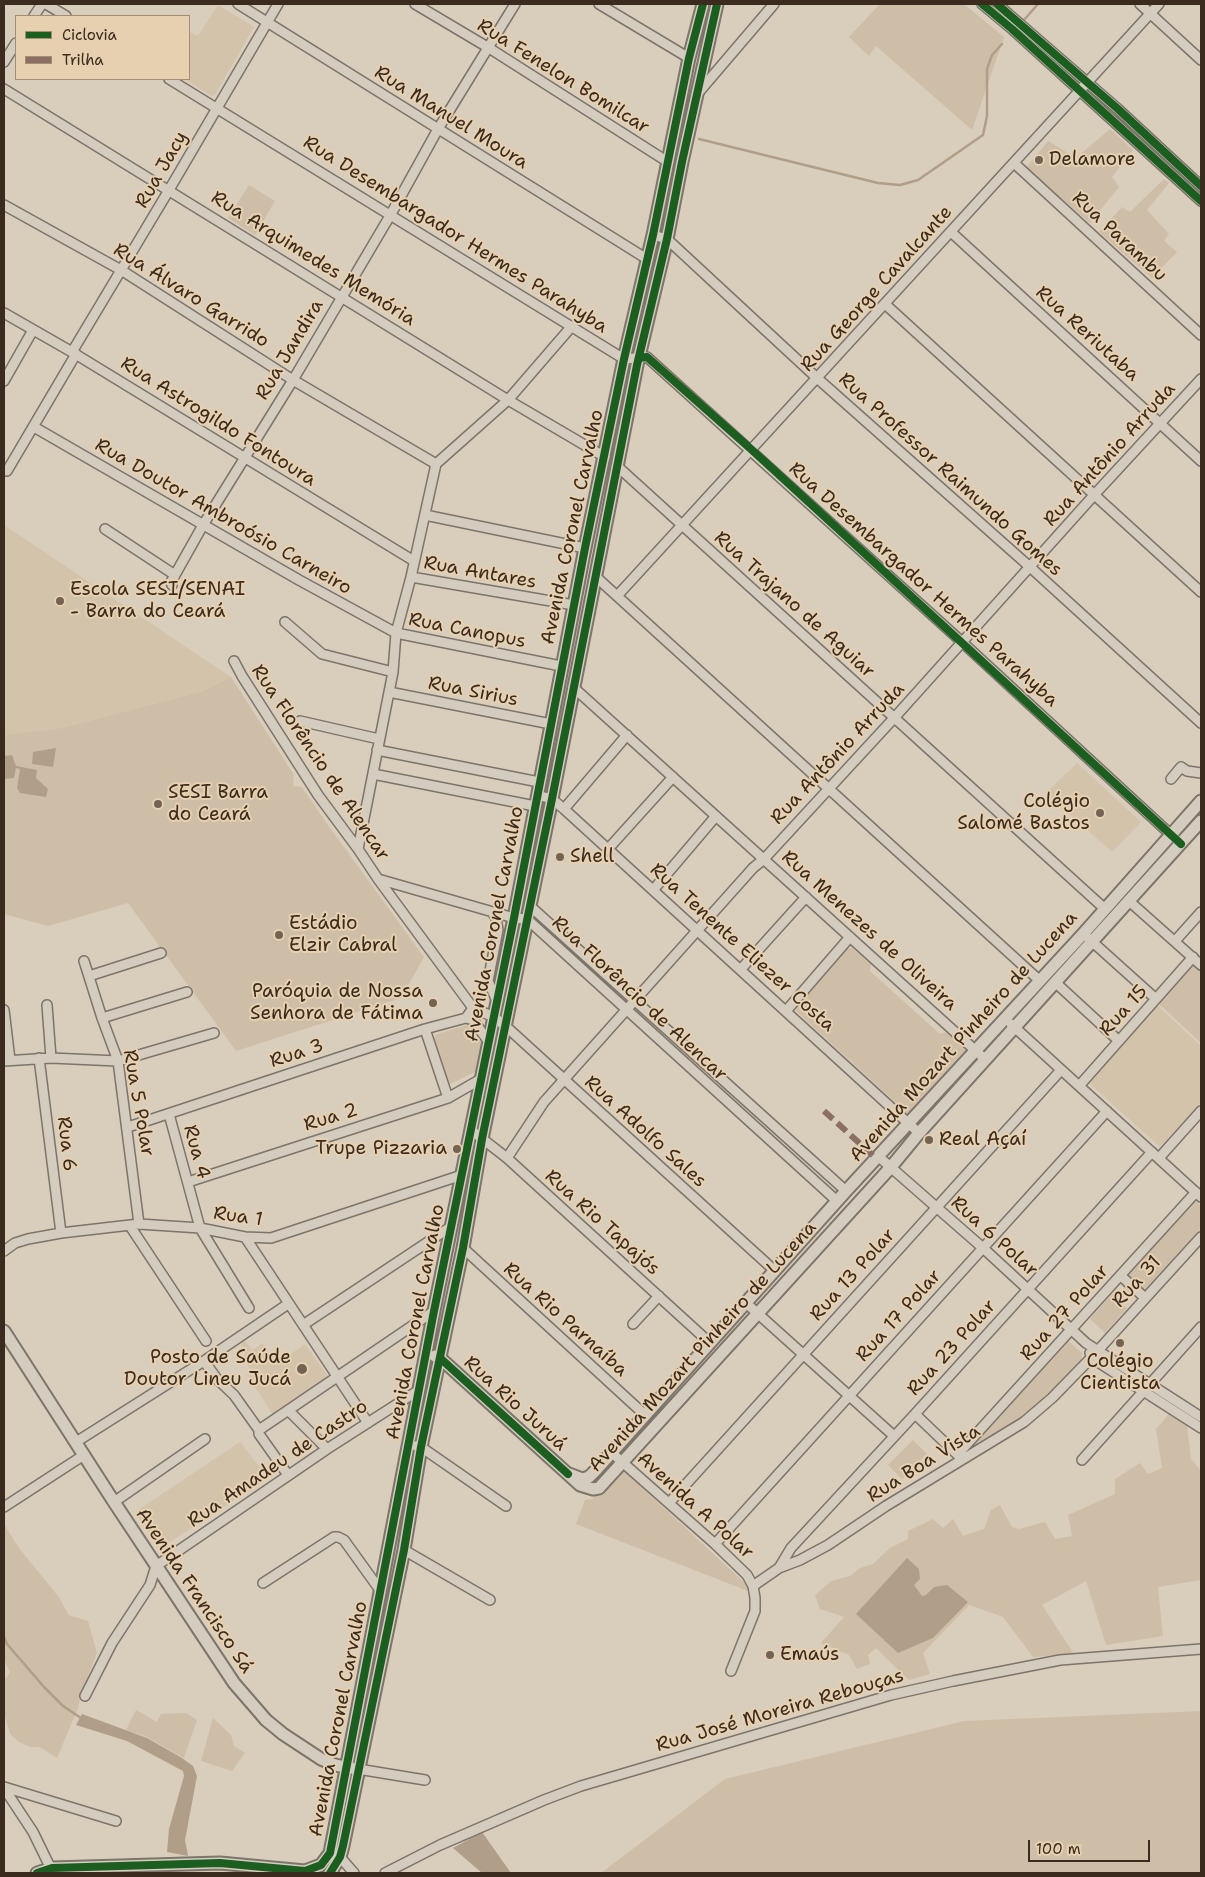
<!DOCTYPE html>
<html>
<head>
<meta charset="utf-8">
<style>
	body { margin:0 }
	#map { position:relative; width:1205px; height:1877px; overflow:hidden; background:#d9cdbc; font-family:"Shantell Sans",sans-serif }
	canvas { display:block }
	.frame { position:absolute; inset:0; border:5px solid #3b2a1e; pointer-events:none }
	.legend { position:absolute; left:15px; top:15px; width:175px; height:65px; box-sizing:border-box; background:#e6d0af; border:1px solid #a28e75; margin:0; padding:6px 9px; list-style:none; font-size:15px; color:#3b2a1e }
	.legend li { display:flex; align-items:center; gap:10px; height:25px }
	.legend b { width:25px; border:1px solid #a28e75 }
	.scale { position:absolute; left:1028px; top:1840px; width:122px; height:22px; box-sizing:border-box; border:2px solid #3b2a1e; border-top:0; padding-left:6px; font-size:15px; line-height:18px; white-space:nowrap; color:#3b2a1e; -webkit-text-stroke:4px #e6d0af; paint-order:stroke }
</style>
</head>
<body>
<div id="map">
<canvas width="1205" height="1877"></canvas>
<div class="frame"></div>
<ul class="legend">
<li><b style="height:6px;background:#1b5e20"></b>Ciclovia</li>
<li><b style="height:6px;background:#8d6e63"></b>Trilha</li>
</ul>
<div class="scale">100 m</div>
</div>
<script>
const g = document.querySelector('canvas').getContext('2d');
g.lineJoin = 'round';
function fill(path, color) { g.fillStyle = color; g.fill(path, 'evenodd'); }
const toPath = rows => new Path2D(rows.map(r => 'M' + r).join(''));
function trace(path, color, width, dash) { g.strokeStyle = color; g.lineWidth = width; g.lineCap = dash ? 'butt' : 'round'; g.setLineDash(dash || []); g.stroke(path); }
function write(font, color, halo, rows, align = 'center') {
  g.font = font + ' "Shantell Sans",sans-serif'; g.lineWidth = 4; g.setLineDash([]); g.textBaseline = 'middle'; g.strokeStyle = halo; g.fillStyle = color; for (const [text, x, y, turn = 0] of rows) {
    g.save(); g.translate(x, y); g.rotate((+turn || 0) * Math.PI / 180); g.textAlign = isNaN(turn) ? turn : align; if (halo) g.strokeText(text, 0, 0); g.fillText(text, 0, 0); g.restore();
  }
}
const built = toPath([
	[218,5,254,27,215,95,212,96,184,79,189,79,189,32,198,36],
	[4,525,231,677,203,691,62,728,4,735],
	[1077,763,1141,822,1112,852,1046,793],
	[1156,1004,1201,1046,1201,1102,1160,1147,1087,1081],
	[244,1339,252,1350,263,1343,276,1364,305,1344,328,1376,325,1381,273,1415,247,1374,251,1370,242,1357,246,1353,240,1342],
	[240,1442,268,1478,159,1549,135,1512]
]);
const green = toPath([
	[880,4,964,4,1004,37,972,130,876,46,869,56,849,37],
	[1110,129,1133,150,1112,177,1119,187,1090,223,1026,168,1048,141,1076,158],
	[1164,179,1169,183,1147,210,1169,234,1164,241,1177,252,1152,278,1099,232,1122,207,1130,212],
	[249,185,275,201,255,235,228,218],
	[231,677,294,775,293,786,302,787,325,821,424,957,401,998,236,1051,128,903,48,926,4,914,4,735,62,728,203,691],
	[852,948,871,965,870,971,940,1034,946,1032,968,1052,915,1112,907,1113,796,1011,795,1004,845,949],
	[1194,963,1201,970,1201,1043,1157,1002],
	[471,1024,483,1044,478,1069,473,1073,450,1084,448,1083,434,1038,437,1034],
	[1195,1200,1201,1206,1201,1228,1144,1291,1126,1275],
	[1112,1294,1127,1308,1105,1333,1090,1319],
	[1067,1340,1082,1353,1081,1361,1052,1390,1022,1417,969,1448],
	[1169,1414,1187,1425,1191,1459,1201,1471,1201,1580,1158,1587,1163,1636,1106,1645,1086,1581,1042,1605,1074,1654,1033,1657,1003,1617,969,1605,923,1653,930,1674,909,1680,876,1648,868,1655,870,1664,857,1669,849,1655,821,1643,844,1617,820,1609,815,1595,831,1581,850,1576,860,1568,873,1564,890,1548,908,1539,908,1531,933,1519,943,1528,953,1519,963,1536,984,1529,991,1510,1000,1505,1012,1527,1019,1529,1045,1522,1055,1539,1072,1536,1068,1515,1115,1494,1115,1479,1140,1463,1148,1474,1162,1468,1156,1429],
	[913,1440,927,1454,902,1479,888,1465],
	[622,1469,749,1587,748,1591,576,1524,585,1500,592,1499],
	[4,1524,19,1548,58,1596,69,1615,88,1621,97,1653,81,1694,78,1708,57,1758,40,1747,30,1747,19,1742,10,1734,4,1713,4,1681,10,1672,4,1659],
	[136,1710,157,1722,161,1714,186,1713,197,1720,184,1758,145,1736,126,1730],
	[1201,1711,1201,1873,601,1873,725,1779,964,1721],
	[213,1718,231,1735,234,1746,245,1753,232,1771,201,1761]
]);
const water = toPath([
	[56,748,53,767,32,764,33,752],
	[12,755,16,766,37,770,36,778,48,789,46,797,20,793,17,788,20,769,16,768,14,778,4,779,4,756],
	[907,1558,919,1569,920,1579,914,1585,922,1596,926,1595,934,1587,947,1585,968,1602,933,1638,898,1653,856,1614],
	[82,1714,147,1738,182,1758,193,1766,197,1776,185,1840,188,1856,167,1852,169,1829,184,1776,183,1771,127,1741,76,1725],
	[482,1832,511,1873,482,1873,453,1848]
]);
const stream = toPath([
	[1024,20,1038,4],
	[699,139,878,183,900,185,918,180,983,135,987,116,987,69,992,55,1002,44],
	[4,1637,7,1644,44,1687,63,1706,81,1718]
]);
const minor = toPath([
	[46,4,66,16],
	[238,4,647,259],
	[415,4,489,48,668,162],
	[599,4,689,58],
	[982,4,1012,29,1201,201],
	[997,4,1118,109,1201,186],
	[1140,4,1201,60],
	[34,16,42,4],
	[4,62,16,43],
	[169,79,624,359,647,357,962,642,1181,844],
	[4,89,508,400,605,457],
	[698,93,774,4],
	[1014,163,1201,335],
	[4,205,121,270,293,380,436,464],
	[951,232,1201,461],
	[653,235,667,239,817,378,1030,567,1201,723],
	[885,304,1201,592],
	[4,313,72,352,414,561],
	[72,352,169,190,278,4],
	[4,381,33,330],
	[34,427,299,580,396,633,561,666],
	[617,466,1105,909],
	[7,471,76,354],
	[425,515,585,548],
	[105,529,175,575],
	[595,576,1039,980],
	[411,577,574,605],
	[172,585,171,582,203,525,293,380,391,214,438,129,515,4],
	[617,596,1159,4],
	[285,622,322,654,393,672],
	[234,661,242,676,318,795,358,849,378,879,473,1008,494,1017,511,1031,775,1271],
	[573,687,986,1060],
	[389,692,551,724],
	[300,721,379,739],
	[377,750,539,782],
	[373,774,535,806],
	[1171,779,1181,767,1187,771,1201,773],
	[537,795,552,799,564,809,919,1133],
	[564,809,627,735],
	[358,849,393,672,396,633,411,577,436,464,508,400,572,326],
	[608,849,673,777],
	[378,879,514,918,527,919,837,1201],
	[654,889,716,816],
	[1129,901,1201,965],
	[530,906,846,1191],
	[492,912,496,918,498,930,488,981,497,1001],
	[1087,937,1156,999],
	[1175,941,1201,912],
	[84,961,102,1018,118,1061,139,1224],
	[741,969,806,897],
	[89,976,161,953],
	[1056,983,1119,1041],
	[47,1005,51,1058],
	[4,1010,10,1060],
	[786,1011,850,937],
	[102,1018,187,992],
	[466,1018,473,1020,489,1042],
	[1011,1024,1201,1197],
	[425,1029,448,1098],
	[39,1058,61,1233],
	[4,1061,51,1058,118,1061,214,1033],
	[1079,1086,1193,957],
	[169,1114,200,1228,249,1308],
	[128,1127,425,1029,466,1018,473,1008],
	[471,1130,507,1158,710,1343],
	[879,1157,983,1248,1086,1343,1201,1417],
	[507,1158,544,1102,753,868,764,859,895,717,1095,494,1201,379],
	[1159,1158,1201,1111],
	[188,1182,448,1098,481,1079],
	[130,1226,206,1341],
	[245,1237,368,1423],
	[463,1248,645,1415],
	[4,1251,15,1243,28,1239,61,1233,139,1224,200,1228,245,1237,271,1238,462,1175],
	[1121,1276,1144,1297],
	[746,1303,894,1436],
	[633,1324,659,1296],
	[303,1325,452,1226],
	[1090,1353,1092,1357,1101,1364,1201,1428],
	[204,1361,217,1379,234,1395,259,1430,259,1434,288,1475],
	[289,1411,327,1449],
	[915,1414,962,1459],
	[259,1430,434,1311],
	[76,1442,204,1361,288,1304],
	[416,1446,421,1447,506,1506],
	[612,1453,715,1544,747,1575,753,1586,755,1598,755,1611,731,1671],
	[958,1454,1196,1192],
	[1082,1460,1201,1327],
	[114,1502,205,1439],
	[669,1503,1061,1070],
	[4,1507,84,1455],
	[715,1544,1107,1111],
	[404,1550,490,1600],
	[779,1568,791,1548,915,1414,1152,1152],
	[263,1583,334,1537,338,1537,344,1540,380,1590],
	[753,1586,779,1568,800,1560,828,1545,886,1506,1024,1422,1052,1398,1092,1357,1201,1237],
	[85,1696,112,1643,150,1585,156,1566,327,1449,419,1390],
	[358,1769,425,1780],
	[4,1787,116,1821],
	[4,1788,33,1832,53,1873],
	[340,1857,354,1873],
	[385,1873,440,1845,544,1800,581,1786,891,1695,953,1681,1060,1660,1201,1649]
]);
const major = toPath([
	[4,1331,114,1502,234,1683,266,1720,283,1734,321,1759,335,1765,351,1768],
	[435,1356,440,1358,580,1485,593,1489,599,1488,891,1167,919,1133,1201,821],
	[569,1474,582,1479,589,1477,596,1470,846,1191,1083,934,1201,801],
	[37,1873,52,1868,220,1863,305,1871,321,1865,330,1853,434,1311,514,918,585,548,624,359,653,235,689,58,703,4],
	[330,1873,340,1857,343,1846,404,1550,421,1447,463,1248,482,1139,552,799,637,365,667,239,682,162,717,4]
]);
const quiet = toPath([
	[824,1111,877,1159]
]);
const cycleway = toPath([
	[982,4,1012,29,1201,201],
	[997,4,1118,109,1201,186],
	[639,358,647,357,752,450,1181,844],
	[440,1358,568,1474],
	[37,1873,52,1868,220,1863,305,1871,321,1865,330,1853,434,1311,514,918,585,548,624,359,653,235,689,58,703,4],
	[330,1873,340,1857,343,1846,404,1550,421,1447,463,1248,482,1139,552,799,637,365,667,239,682,162,717,4]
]);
const markers = [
	[1039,160,5,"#726355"],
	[60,601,5,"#726355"],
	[158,804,5,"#726355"],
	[1100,813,5,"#726355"],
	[560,857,5,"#726355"],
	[279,935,5,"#726355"],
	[433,1003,5,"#726355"],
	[929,1140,5,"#726355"],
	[457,1149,5,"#726355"],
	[1120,1343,5,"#726355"],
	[302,1369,6,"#726355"],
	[770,1655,5,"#726355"]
];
const streetNames = [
	["Rua Fenelon Bomilcar",563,77,32],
	["Rua Manuel Moura",451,118,32],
	["Rua Jacy",162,170,-60],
	["Rua Desembargador Hermes Parahyba",455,235,32],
	["Rua Parambu",1119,237,43],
	["Rua Arquimedes Memória",313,259,32],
	["Rua George Cavalcante",877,289,-48],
	["Rua Álvaro Garrido",191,296,32],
	["Rua Reriutaba",1087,334,42],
	["Rua Jandira",290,350,-59],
	["Rua Astrogildo Fontoura",218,422,32],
	["Rua Antônio Arruda",1110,455,-48],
	["Rua Professor Raimundo Gomes",950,475,42],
	["Rua Doutor Ambroósio Carneiro",223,517,30],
	["Avenida Coronel Carvalho",573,527,-78],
	["Rua Antares",480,573,10],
	["Rua Desembargador Hermes Parahyba",923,585,42],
	["Rua Trajano de Aguiar",794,605,42],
	["Rua Canopus",467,631,11],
	["Rua Sirius",473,692,11],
	["Rua Antônio Arruda",838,754,-47],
	["Rua Florêncio de Alencar",320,763,56],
	["Avenida Coronel Carvalho",495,924,-79],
	["Rua Menezes de Oliveira",869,931,42],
	["Rua Tenente Eliezer Costa",742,948,42],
	["Rua Florêncio de Alencar",639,999,43],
	["Rua 15",1124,1011,-48],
	["Avenida Mozart Pinheiro de Lucena",964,1037,-48],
	["Rua 3",297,1054,-18],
	["Rua 5 Polar",138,1103,80],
	["Rua 2",331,1118,-17],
	["Rua Adolfo Sales",645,1132,42],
	["Rua 6",66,1144,83],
	["Rua 4",196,1152,75],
	["Rua 1",238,1217,8],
	["Rua Rio Tapajós",602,1223,42],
	["Rua 6 Polar",994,1237,42],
	["Rua 13 Polar",853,1275,-48],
	["Rua 31",1137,1282,-48],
	["Rua 27 Polar",1065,1313,-48],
	["Rua 17 Polar",899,1316,-48],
	["Rua Rio Parnaíba",565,1320,42],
	["Avenida Coronel Carvalho",416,1322,-79],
	["Avenida Mozart Pinheiro de Lucena",703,1347,-48],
	["Rua 23 Polar",952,1348,-48],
	["Rua Rio Juruá",515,1404,42],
	["Rua Amadeu de Castro",278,1464,-34],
	["Rua Boa Vista",924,1464,-32],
	["Avenida A Polar",695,1506,42],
	["Avenida Francisco Sá",194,1591,56],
	["Rua José Moreira Rebouças",780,1711,-16],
	["Avenida Coronel Carvalho",339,1719,-79]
];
const poiNames = [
	["Delamore",1049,160],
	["Escola SESI/SENAI",70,590],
	["- Barra do Ceará",70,612],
	["SESI Barra",168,793],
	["do Ceará",168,815],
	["Colégio",1090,802,"right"],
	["Salomé Bastos",1090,824,"right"],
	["Shell",570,857],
	["Estádio",289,924],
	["Elzir Cabral",289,946],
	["Paróquia de Nossa",423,992,"right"],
	["Senhora de Fátima",423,1014,"right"],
	["Real Açaí",939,1140],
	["Trupe Pizzaria",447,1149,"right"],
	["Posto de Saúde",291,1358,"right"],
	["Doutor Lineu Jucá",291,1380,"right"],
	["Colégio",1120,1362,"center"],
	["Cientista",1120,1384,"center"],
	["Emaús",780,1655]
];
fill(built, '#d4c3ab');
fill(green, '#cfbea7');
fill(water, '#b09e89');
trace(stream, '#b09e89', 2.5);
trace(minor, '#7d746a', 12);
trace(major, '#7d746a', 15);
trace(minor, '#d5ccc0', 9);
trace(major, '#d5ccc0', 11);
trace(quiet, '#8d6e63', 6, [12, 6]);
trace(cycleway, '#1b5e20', 8);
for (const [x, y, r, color] of markers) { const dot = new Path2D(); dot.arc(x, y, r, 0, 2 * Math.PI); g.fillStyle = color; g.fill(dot); trace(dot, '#e6d0af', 2); }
write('19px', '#3b2a1e', '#e6d0af', streetNames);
write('19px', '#3b2a1e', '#e6d0af', poiNames, 'left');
</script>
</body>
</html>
